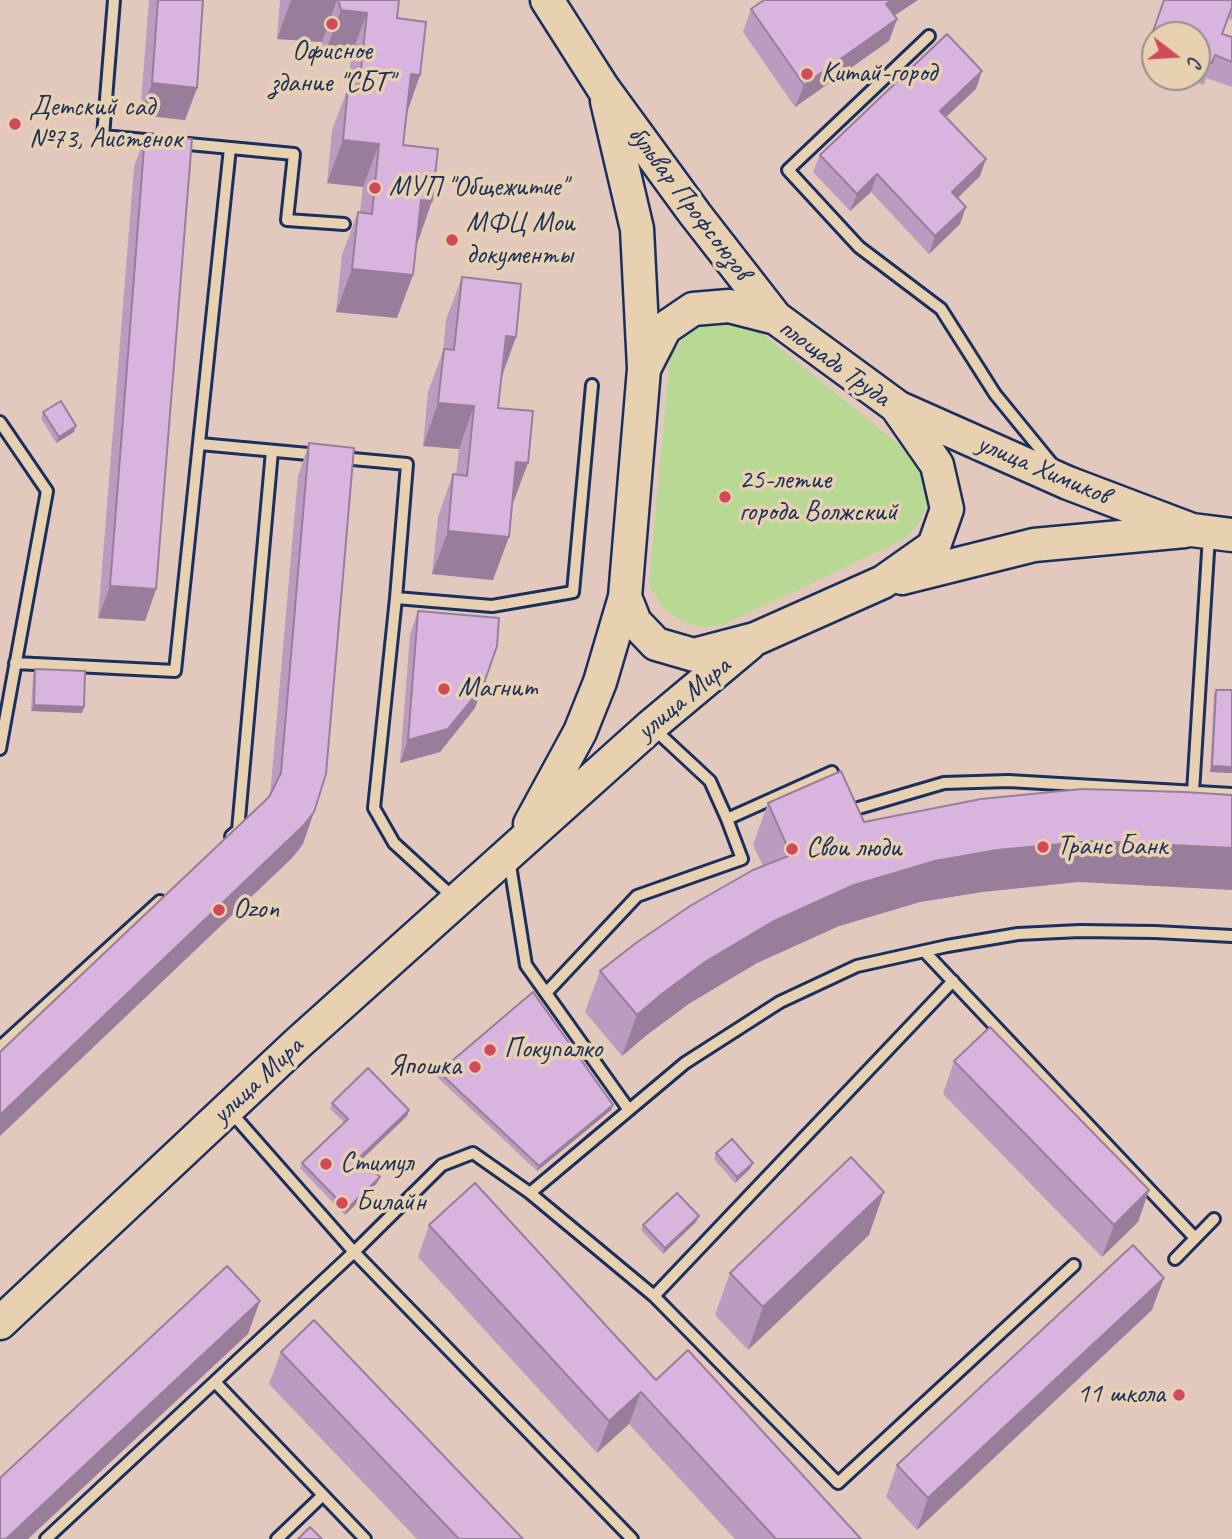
<!DOCTYPE html>
<html>
<head>
<meta charset="utf-8">
<style>
	body { margin:0 }
	#map { position:relative; width:1232px; height:1539px; overflow:hidden; background:#e3c8be; font-family:Caveat,sans-serif }
	canvas { display:block }
	.north { position:absolute; left:1141px; top:21px; width:70px; height:70px; box-sizing:border-box; background:#e7d1b0; border:2px solid #95908f; border-radius:50%; rotate:107deg; font-size:19px; font-weight:700; line-height:28px; text-align:center; color:#1b2f5e }
	.north::after { content:''; display:block; margin:auto; width:24px; height:32px; background:#d1495b; clip-path:polygon(50% 0,100% 100%,50% 72%,0 100%) }
</style>
</head>
<body>
<div id="map">
<canvas width="1232" height="1539"></canvas>
<div class="north">С</div>
</div>
<script>
const g = document.querySelector('canvas').getContext('2d');
g.lineJoin = 'round';
function fill(path, color) { g.fillStyle = color; g.fill(path, 'evenodd'); }
const toPath = rows => new Path2D(rows.map(r => 'M' + r).join(''));
function trace(path, color, width, dash) { g.strokeStyle = color; g.lineWidth = width; g.lineCap = dash ? 'butt' : 'round'; g.setLineDash(dash || []); g.stroke(path); }
function write(font, color, halo, rows, align = 'center') {
  g.font = font + ' Caveat,sans-serif'; g.lineWidth = 7; g.setLineDash([]); g.textBaseline = 'middle'; g.strokeStyle = halo; g.fillStyle = color; for (const [text, x, y, turn = 0] of rows) {
    g.save(); g.translate(x, y); g.rotate((+turn || 0) * Math.PI / 180); g.textAlign = isNaN(turn) ? turn : align; if (halo) g.strokeText(text, 0, 0); g.fillText(text, 0, 0); g.restore();
  }
}
const green = toPath([
	[728,320,755,328,919,461,927,478,929,502,920,521,905,539,723,625,700,627,680,620,662,607,649,585,670,357,686,334,702,324]
]);
const lane = toPath([
	[114,0,103,136,155,141],
	[929,36,788,170,859,247,941,309,995,394,1053,465],
	[178,143,294,154,287,220,344,224],
	[0,422,47,491,0,749],
	[200,444,319,455],
	[342,458,407,464,396,598,374,808,394,843,454,898],
	[396,598,492,606,573,592,592,385],
	[15,663,175,671,230,148],
	[653,728,710,781,727,819],
	[1193,792,1209,536],
	[845,812,944,783,1008,781,1232,794],
	[231,836,238,830,272,451],
	[509,859,526,965,629,1110],
	[924,951,1195,1238],
	[546,993,637,896,742,859,727,819,832,772],
	[0,1047,160,901],
	[229,1110,354,1252,632,1539],
	[530,1193,654,1296,953,981],
	[1175,1259,1214,1219],
	[654,1296,838,1483,1074,1265],
	[215,1382,365,1539],
	[46,1539,354,1252,442,1165,473,1153,530,1193,685,1063,780,1002,857,966,947,946,1018,934,1080,931,1155,932,1232,936],
	[277,1539,323,1495]
]);
const secondary = toPath([
	[547,0,603,88,695,214,776,318],
	[607,101,637,229,644,368],
	[729,306,776,318,896,406,937,465,947,509,934,546,883,582,755,639,694,655,656,644,635,622,625,597,644,369,665,328,693,309,729,306],
	[897,407,1068,483,1192,530,1232,535],
	[902,578,1034,545,1185,531],
	[530,824,580,732,600,682,625,597],
	[0,1323,298,1043,651,726,749,644]
]);
const wall = toPath([
	[149,0,203,0,197,88,185,120,140,115],
	[280,0,399,0,397,18,420,75,407,113,403,145,432,201,417,244,397,318,336,312,342,255,358,212,360,212,363,187,327,183,332,130,348,88,351,56,325,53,322,42,277,39],
	[764,0,918,0,894,16,897,19,889,41,795,107,743,32,751,9],
	[1164,0,1232,0,1232,20,1228,18,1222,34,1232,37,1232,87,1206,78,1204,85,1180,77,1197,77,1197,35,1155,35,1155,68,1141,63],
	[976,89,946,117,980,176,958,198,960,224,929,254,871,192,850,211,813,172,820,155],
	[145,135,156,589,145,621,98,618,134,167],
	[462,277,516,337,502,377,498,408,512,506,493,580,432,574,438,517,453,474,456,475,459,449,423,446,428,392,443,351,446,320],
	[43,412,74,432,56,443,41,418],
	[309,443,303,844,292,858,0,1136,0,1052,270,796,298,476],
	[418,611,475,708,440,752,400,763,410,634],
	[35,669,82,713,31,711,33,675],
	[1216,690,1232,773,1210,772,1214,695],
	[768,803,864,822,1078,882,982,892,920,902,839,926,757,963,690,1003,648,1034,622,1056,585,1012,600,971,763,866,753,845],
	[954,1061,1149,1190,1138,1222,1102,1257,943,1094],
	[439,1072,611,1110,537,1171,437,1077],
	[332,1103,407,1116,362,1159,377,1183,345,1215,300,1168,302,1163,344,1122,330,1109],
	[716,1153,750,1169,735,1183,714,1159],
	[696,1222,663,1254,641,1230,643,1225],
	[429,1225,656,1380,861,1539,735,1539,629,1424,597,1453,418,1257],
	[869,1235,748,1350,715,1315,730,1273],
	[1152,1310,917,1530,886,1497,897,1465],
	[281,1352,523,1539,417,1539,269,1384]
]);
const shadedWall = toPath([
	[291,0,337,0,322,42,277,39],
	[892,0,918,0,878,26,886,4],
	[341,10,367,13,351,56,325,53],
	[897,19,889,41,795,107,804,85],
	[982,71,976,89,934,128,940,111],
	[411,74,420,75,405,118],
	[152,83,197,88,185,120,140,115],
	[343,140,379,144,363,187,327,183],
	[986,159,980,176,946,209,952,192],
	[877,174,871,192,850,211,857,194],
	[421,200,432,201,417,244],
	[966,207,960,224,929,254,935,236],
	[352,269,413,275,397,318,336,312],
	[506,336,516,337,500,380],
	[438,403,474,406,459,449,423,446],
	[76,426,74,432,56,443,59,437],
	[516,462,528,463,512,506],
	[448,531,509,537,493,580,432,574],
	[110,586,156,589,145,621,98,618],
	[483,686,475,708,440,752,400,763,408,740],
	[34,705,84,707,82,713,31,711],
	[1212,766,1232,767,1232,773,1210,772],
	[314,812,303,844,292,858,0,1136,0,1115],
	[1093,841,1232,848,1232,890,1078,882,982,892,920,902,839,926,757,963,690,1003,648,1034,622,1056,637,1015,663,993,705,962,772,922,854,885,935,861,997,850],
	[613,1105,611,1110,537,1171,539,1166],
	[409,1110,407,1116,358,1163,360,1157],
	[753,1163,750,1169,735,1183,737,1177],
	[380,1177,377,1183,345,1215,347,1209],
	[1149,1190,1138,1222,1102,1257,1114,1225],
	[884,1192,869,1235,748,1350,763,1307],
	[699,1216,696,1222,663,1254,665,1248],
	[1164,1278,1152,1310,917,1530,928,1498],
	[260,1301,248,1334,28,1539,6,1539],
	[641,1392,629,1424,597,1453,609,1421]
]);
const building = toPath([
	[158,0,203,0,197,88,152,83,158,0],
	[338,0,399,0,397,18,426,22,420,75,411,74,403,145,438,149,432,201,421,200,413,275,352,269,358,212,372,214,379,144,343,140,348,87,359,88,367,13,341,10,338,0],
	[764,0,892,0,886,4,897,19,804,85,751,9,764,0],
	[1164,0,1232,0,1232,7,1222,34,1232,37,1232,62,1215,55,1212,63,1197,58,1197,35,1155,35,1155,42,1150,40,1164,0],
	[947,34,982,71,940,111,986,159,952,192,966,207,935,236,877,174,857,194,820,155,947,34],
	[145,135,192,139,156,589,110,586,145,135],
	[462,277,521,284,516,337,506,336,498,408,533,411,528,463,516,462,509,537,448,531,453,474,467,476,474,406,438,403,444,349,454,350,462,277],
	[61,401,76,426,59,437,43,412,61,401],
	[309,443,354,448,326,774,314,812,303,826,0,1115,0,1052,269,797,281,773,309,443],
	[418,611,499,618,497,646,483,686,448,729,408,740,418,611],
	[35,669,85,671,84,707,34,705,35,669],
	[1216,690,1232,690,1232,767,1212,766,1216,690],
	[841,771,864,822,981,799,1082,789,1184,792,1232,795,1232,848,1093,841,997,850,935,861,854,885,772,922,705,962,663,993,637,1015,600,971,636,943,690,906,753,870,791,855,768,803,841,771],
	[533,992,613,1105,539,1166,439,1072,533,992],
	[990,1027,1149,1190,1114,1225,954,1061,990,1027],
	[368,1068,409,1110,360,1157,380,1177,347,1209,302,1163,348,1119,332,1103,368,1068],
	[732,1139,753,1163,737,1177,716,1153,732,1139],
	[851,1157,884,1192,763,1307,730,1273,851,1157],
	[475,1183,656,1380,688,1350,861,1539,776,1539,641,1392,609,1421,429,1225,475,1183],
	[677,1193,699,1216,665,1248,643,1225,677,1193],
	[1133,1245,1164,1278,928,1498,897,1465,1133,1245],
	[227,1266,260,1301,6,1539,0,1539,0,1478,227,1266],
	[314,1320,523,1539,459,1539,281,1352,314,1320],
	[310,1527,322,1539,298,1539,310,1527]
]);
const markers = [
	[332,24,7,"#d1495b"],
	[807,74,7,"#d1495b"],
	[15,124,7,"#d1495b"],
	[375,188,7,"#d1495b"],
	[452,240,7,"#d1495b"],
	[725,497,7,"#d1495b"],
	[444,689,7,"#d1495b"],
	[1043,847,7,"#d1495b"],
	[792,849,7,"#d1495b"],
	[219,910,7,"#d1495b"],
	[490,1050,7,"#d1495b"],
	[475,1067,7,"#d1495b"],
	[326,1164,7,"#d1495b"],
	[342,1203,7,"#d1495b"],
	[1179,1395,7,"#d1495b"]
];
const poiNames = [
	["Офисное",332,52,"center"],
	["здание \"СБТ\"",332,84,"center"],
	["Китай-город",821,74],
	["Детский сад",29,108],
	["№73, Аистенок",29,140],
	["МУП \"Общежитие\"",389,188],
	["МФЦ Мои",466,224],
	["документы",466,256],
	["25-летие",739,481],
	["города Волжский",739,513],
	["Магнит",458,689],
	["Транс Банк",1057,847],
	["Свои люди",806,849],
	["Ozon",233,910],
	["Покупалко",504,1050],
	["Япошка",461,1067,"right"],
	["Стимул",340,1164],
	["Билайн",356,1203],
	["11 школа",1165,1395,"right"]
];
const streetNames = [
	["бульвар Профсоюзов",689,203,53],
	["площадь Труда",834,363,36],
	["улица Химиков",1043,470,23],
	["улица Мира",684,699,-40],
	["улица Мира",258,1081,-43]
];
fill(green, '#b7d993');
trace(lane, '#1b2f5e', 16);
trace(secondary, '#1b2f5e', 37);
trace(lane, '#e7d1b0', 10);
trace(secondary, '#e7d1b0', 32);
fill(wall, '#bb9bbf');
fill(shadedWall, '#987e9b');
fill(building, '#d9b4de');
trace(building, '#987e9b', 2);
for (const [x, y, r, color] of markers) { const dot = new Path2D(); dot.arc(x, y, r, 0, 2 * Math.PI); g.fillStyle = color; g.fill(dot); trace(dot, '#e7d1b0', 2.5); }
write('28px', '#1b2f5e', '#e7d1b0', poiNames, 'left');
write('28px', '#1b2f5e', '#e7d1b0', streetNames);
</script>
</body>
</html>
